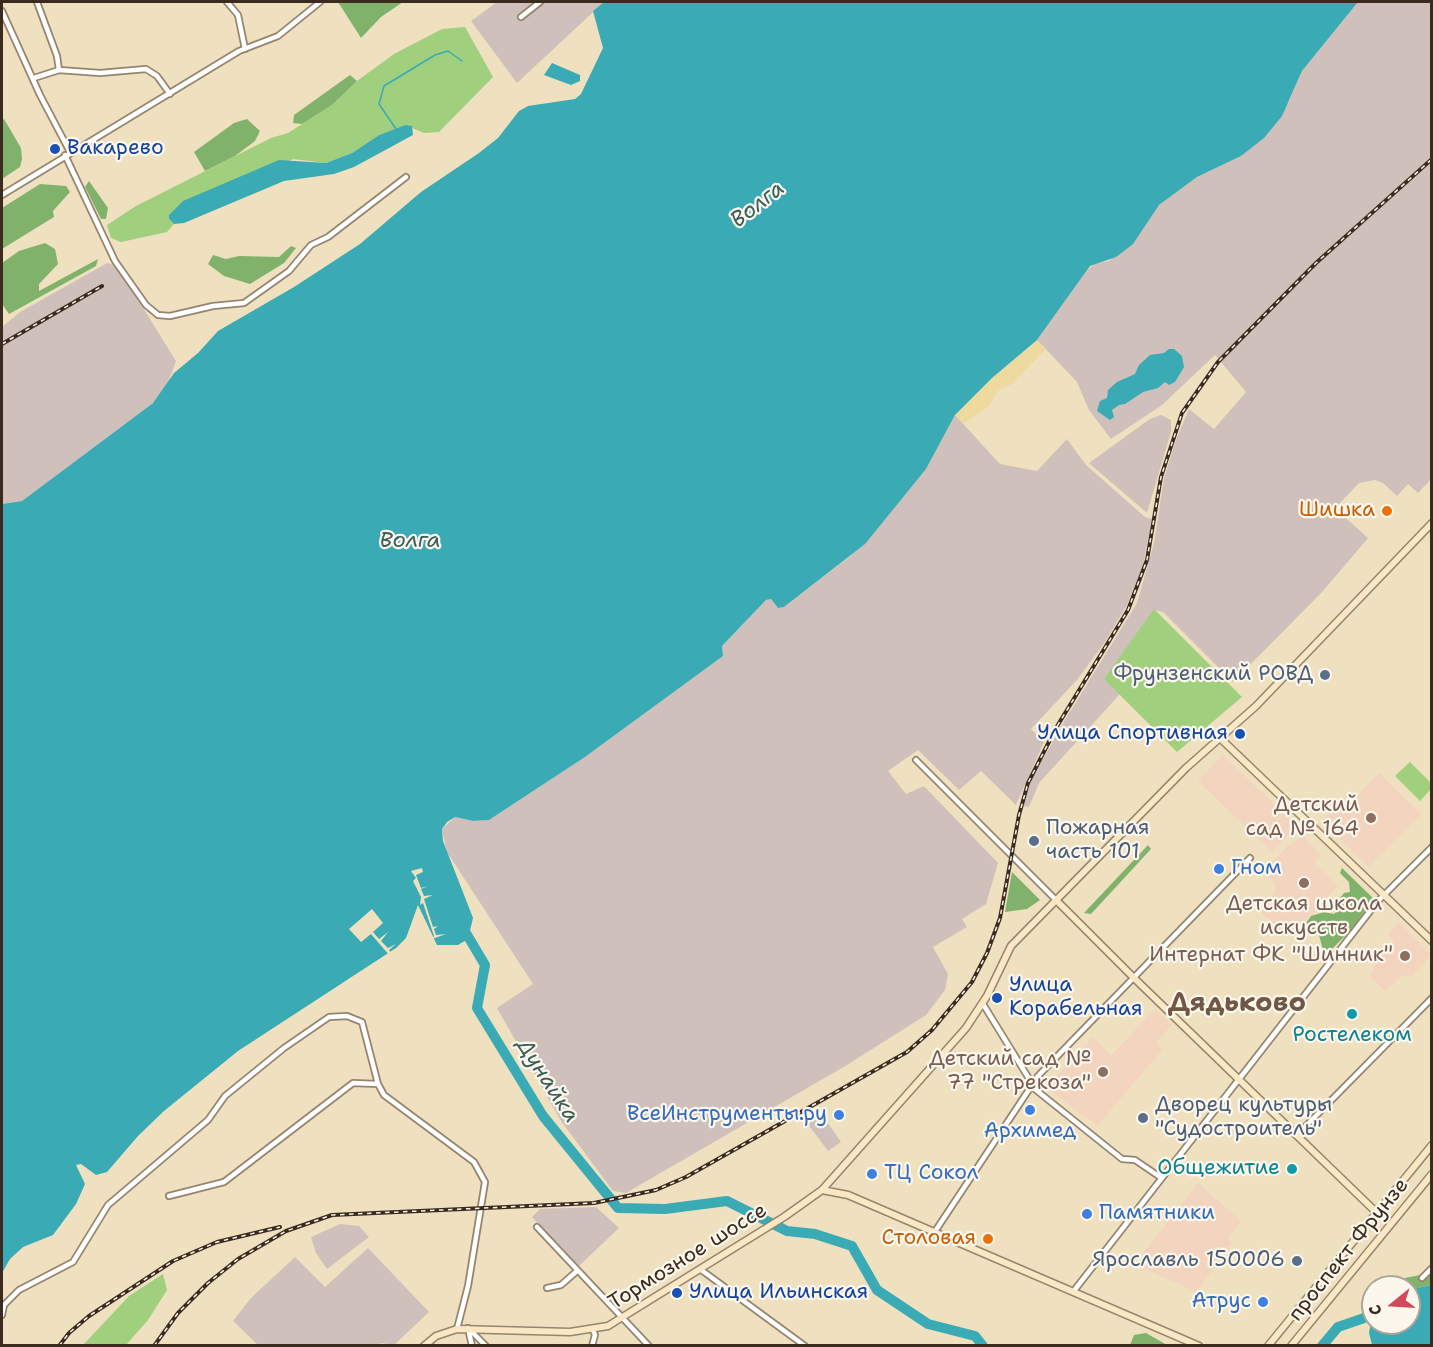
<!DOCTYPE html>
<html>
<head>
<meta charset="utf-8">
<style>
	body { margin:0 }
	#map { position:relative; width:1433px; height:1347px; overflow:hidden; background:#efe0c0; font-family:"Shantell Sans",sans-serif }
	canvas { display:block }
	.frame { position:absolute; inset:0; border:3px solid #3b2a1e; pointer-events:none }
	.north { position:absolute; left:1361px; top:1275px; width:60px; height:60px; box-sizing:border-box; background:#fbf7ec; border:2px solid #aea59a; border-radius:50%; rotate:252deg; font-size:16px; font-weight:700; line-height:24px; text-align:center; color:#3b2a1e }
	.north::after { content:''; display:block; margin:auto; width:21px; height:27px; background:#d1495b; clip-path:polygon(50% 0,100% 100%,50% 72%,0 100%) }
</style>
</head>
<body>
<div id="map">
<canvas width="1433" height="1347"></canvas>
<div class="frame"></div>
<div class="north">С</div>
</div>
<script>
const g = document.querySelector('canvas').getContext('2d');
g.lineJoin = 'round';
function fill(path, color) { g.fillStyle = color; g.fill(path, 'evenodd'); }
const toPath = rows => new Path2D(rows.map(r => 'M' + r).join(''));
function trace(path, color, width, dash) { g.strokeStyle = color; g.lineWidth = width; g.lineCap = dash ? 'butt' : 'round'; g.setLineDash(dash || []); g.stroke(path); }
function write(font, color, halo, rows, align = 'center') {
  g.font = font + ' "Shantell Sans",sans-serif'; g.lineWidth = 4.5; g.setLineDash([]); g.textBaseline = 'middle'; g.strokeStyle = halo; g.fillStyle = color; for (const [text, x, y, turn = 0] of rows) {
    g.save(); g.translate(x, y); g.rotate((+turn || 0) * Math.PI / 180); g.textAlign = isNaN(turn) ? turn : align; if (halo) g.strokeText(text, 0, 0); g.fillText(text, 0, 0); g.restore();
  }
}
const built = toPath([
	[1223,755,1297,826,1272,852,1198,781],
	[1379,773,1421,814,1369,867,1321,821,1351,791,1357,796],
	[1303,836,1321,855,1315,863,1338,886,1299,927,1287,929,1283,933,1260,911,1270,901,1276,887,1264,870,1290,844],
	[1399,922,1431,955,1412,976,1402,976,1385,991,1370,977,1378,958,1394,940,1388,935],
	[1155,1009,1172,1025,1156,1042,1163,1049,1098,1125,1081,1115,1047,1087,1093,1037,1111,1056],
	[1198,1183,1241,1221,1228,1238,1232,1243,1196,1292,1135,1264]
]);
const industrial = toPath([
	[497,2,604,2,517,83,471,21],
	[1358,2,1431,2,1431,479,1418,493,1408,484,1397,496,1383,483,1375,480,1359,483,1335,508,1368,538,1323,591,1233,682,1163,612,1154,610,1105,678,1120,694,1039,783,1029,807,1023,806,1032,779,1063,723,1137,603,1154,543,1164,478,1177,437,1189,409,1214,429,1246,392,1215,355,1162,405,1111,439,1089,410,1077,382,1037,340,1088,269,1095,264,1109,261,1141,232,1147,218,1159,205,1197,177,1241,156,1289,101,1302,71],
	[107,263,117,266,176,361,169,380,158,399,22,501,2,504,2,327,20,312],
	[955,415,1000,464,1037,471,1067,439,1086,465,1145,517,1152,519,1143,565,1127,605,1105,642,1077,680,1031,729,1044,742,1016,805,981,771,959,790,918,750,888,771,906,794,924,786,998,863,986,904,962,919,967,927,933,947,948,974,945,990,926,1015,847,1065,626,1193,613,1191,561,1121,497,1008,533,984,447,852,442,829,455,817,473,821,489,820,585,757,723,656,722,646,766,600,771,599,778,608,784,607,849,557,865,543,926,469],
	[1161,415,1171,420,1171,432,1147,513,1089,463,1150,419],
	[821,1113,841,1142,828,1151,807,1123],
	[596,1207,619,1228,579,1266,532,1217,540,1209],
	[340,1224,359,1226,369,1237,327,1269,316,1253,311,1237],
	[368,1248,429,1312,394,1345,381,1343,378,1346,258,1345,233,1321,251,1298,295,1257,325,1287]
]);
const green = toPath([
	[465,27,493,77,439,132,424,133,405,125,379,135,352,153,326,163,293,159,169,219,174,224,167,232,121,242,111,238,107,225,136,206,271,138,288,133,332,105,357,81,394,54,442,29],
	[1154,609,1242,697,1177,752,1104,679],
	[1410,762,1431,783,1431,789,1420,801,1395,776],
	[163,1274,167,1290,148,1320,126,1345,83,1345,129,1296]
]);
const forest = toPath([
	[338,2,403,2,381,17,361,38],
	[350,75,357,81,332,105,302,124,293,123,294,115],
	[4,119,21,148,22,159,20,167,2,179,2,120],
	[247,119,260,131,255,141,235,156,205,171,194,152,234,123],
	[89,181,108,208,106,219,101,219,85,187],
	[40,184,66,186,70,192,53,211,54,217,2,249,2,208],
	[45,243,55,249,58,264,39,284,39,291,98,259,96,266,9,314,2,304,2,263,19,251],
	[291,246,296,248,284,263,250,284,224,276,208,264,213,255,226,259,239,256,279,257],
	[1148,845,1151,849,1091,914,1084,913],
	[1342,868,1374,899,1350,931,1327,954,1323,950,1318,931,1309,928,1306,923,1311,916,1324,912,1334,914,1341,908,1340,898,1344,893,1350,892,1349,882,1340,873],
	[1012,872,1040,900,1027,909,1005,912],
	[1431,1273,1431,1285,1409,1290,1409,1287,1384,1287,1389,1281],
	[1146,1333,1167,1345,1130,1345,1134,1335]
]);
const sand = toPath([
	[1037,340,1046,349,1012,384,998,391,989,406,963,424,955,415,992,378]
]);
const water = toPath([
	[604,2,1358,2,1302,71,1282,116,1264,138,1241,156,1197,177,1159,205,1133,244,1116,257,1090,266,1037,340,992,378,955,415,926,469,865,544,784,607,778,608,771,599,766,600,722,646,723,656,585,757,489,820,473,821,455,817,447,822,442,829,443,841,473,918,468,939,458,945,437,945,418,905,406,938,396,948,238,1051,164,1111,138,1136,107,1172,96,1175,81,1164,76,1165,85,1184,76,1204,53,1235,23,1247,10,1259,2,1273,2,504,22,501,153,403,174,373,198,353,218,331,294,287,360,244,421,192,479,153,498,138,519,111,528,106,575,99,581,94,603,48,593,11],
	[552,63,580,75,580,81,571,85,544,75],
	[405,125,412,126,413,135,354,167,334,174,284,181,184,223,174,224,169,219,169,215,183,201,279,160,326,163,352,153,379,135],
	[1169,349,1174,349,1182,356,1184,367,1175,382,1169,385,1165,382,1158,388,1143,392,1125,404,1119,405,1112,410,1114,417,1110,420,1097,411,1100,401,1107,398,1108,390,1117,382,1135,374,1139,365,1150,355,1164,353],
	[1431,1285,1431,1345,1372,1345,1369,1333,1371,1322,1366,1317,1373,1305,1373,1323,1409,1323,1409,1290]
]);
const pier = toPath([
	[422,868,423,872,416,875,421,888,428,886,421,889,424,896,433,895,424,899,433,927,438,926,434,929,436,935,446,934,435,938,433,938,434,936,423,903,420,905,421,897,413,881,416,878,411,871],
	[372,909,383,923,373,932,379,939,388,932,381,941,388,948,396,944,389,950,392,954,390,956,371,934,361,942,349,929]
]);
const stream = toPath([
	[396,129,379,104,384,86,435,55,448,51,462,61]
]);
const river = toPath([
	[463,928,485,965,477,1008,543,1116,618,1208,665,1209,727,1201,787,1231,815,1234,852,1246,877,1290,928,1324,975,1336,983,1346],
	[1322,1346,1338,1327,1373,1315]
]);
const street = toPath([
	[37,2,57,56,59,70],
	[227,2,238,15,245,49],
	[2,11,40,95,70,152],
	[521,17,540,2],
	[34,78,59,70,100,73,146,69,157,76,170,94],
	[65,155,115,261,146,305,158,315,170,316,213,306,244,303,289,271,311,245,328,237,406,177],
	[2,195,239,51,278,36,320,2],
	[916,760,1056,900],
	[983,1004,1036,1090,1122,1159,1135,1160,1160,1177],
	[1297,1135,1432,998],
	[169,1196,224,1182,353,1083,378,1084],
	[537,1227,649,1346],
	[934,1233,1038,1076,1250,858],
	[700,1269,805,1346],
	[1422,1278,1432,1268],
	[547,1288,561,1285,577,1271],
	[1073,1292,1378,901,1432,847],
	[2,1315,4,1305,19,1290,73,1262,108,1205,208,1120,225,1096,284,1048,329,1017,347,1016,362,1022,378,1084,384,1095,474,1162,485,1182,468,1286,457,1329],
	[468,1328,472,1346],
	[470,1330,486,1346],
	[592,1346,595,1335,593,1330]
]);
const secondary = toPath([
	[1220,738,1432,941],
	[1056,900,1135,979,1376,1212],
	[822,1190,848,1195,1199,1346],
	[424,1346,436,1336,457,1329,570,1332,608,1326,784,1217,822,1190,966,1028,987,996,1011,946,1186,768,1256,706,1432,523],
	[1268,1346,1432,1145],
	[1291,1346,1432,1174]
]);
const rail = toPath([
	[2,344,102,286],
	[59,1346,69,1333,89,1316,173,1261,217,1242,280,1227],
	[154,1346,178,1313,208,1283,238,1259,286,1231,332,1215,594,1203,656,1190,686,1177,907,1052,932,1030,972,982,987,953,1000,918,1019,815,1028,783,1056,728,1128,610,1147,560,1161,477,1182,413,1218,362,1316,263,1432,159]
]);
const markers = [
	[55,149,6,"#1a4fb4"],
	[1387,511,6,"#e8710a"],
	[1325,675,6,"#5c6f8a"],
	[1240,734,6,"#1a4fb4"],
	[1371,818,6,"#8d6e63"],
	[1034,841,6,"#5c6f8a"],
	[1219,869,6,"#3f7fe0"],
	[1304,883,6,"#8d6e63"],
	[1405,956,6,"#8d6e63"],
	[997,998,6,"#1a4fb4"],
	[1352,1014,6,"#0f9aa8"],
	[1103,1072,6,"#8d6e63"],
	[1030,1110,6,"#3f7fe0"],
	[839,1115,6,"#3f7fe0"],
	[1143,1118,6,"#5c6f8a"],
	[1292,1169,6,"#0f9aa8"],
	[872,1174,6,"#3f7fe0"],
	[1087,1214,6,"#3f7fe0"],
	[988,1239,6,"#e8710a"],
	[1297,1261,6,"#5c6f8a"],
	[677,1293,6,"#1a4fb4"],
	[1263,1302,6,"#3f7fe0"]
];
const transitNames = [
	["Вакарево",67,149],
	["Улица Спортивная",1228,734,"right"],
	["Улица",1009,986],
	["Корабельная",1009,1010],
	["Улица Ильинская",689,1293]
];
const foodNames = [
	["Шишка",1375,511],
	["Столовая",976,1239]
];
const serviceNames = [
	["Фрунзенский РОВД",1313,675],
	["Пожарная",1046,829,"left"],
	["часть 101",1046,853,"left"],
	["Дворец культуры",1155,1106,"left"],
	["\"Судостроитель\"",1155,1130,"left"],
	["Ярославль 150006",1285,1261]
];
const educationNames = [
	["Детский",1359,806],
	["сад № 164",1359,830],
	["Детская школа",1304,905,"center"],
	["искусств",1304,929,"center"],
	["Интернат ФК \"Шинник\"",1393,956],
	["Детский сад №",1091,1060],
	["77 \"Стрекоза\"",1091,1084]
];
const shopNames = [
	["Гном",1231,869],
	["ВсеИнструменты.ру",827,1115,"right"],
	["Архимед",1030,1132,"center"],
	["ТЦ Сокол",884,1174],
	["Памятники",1099,1214],
	["Атрус",1251,1302,"right"]
];
const cultureNames = [
	["Ростелеком",1352,1036],
	["Общежитие",1280,1169,"right"]
];
const streetNames = [
	["проспект Фрунзе",1349,1250,-51],
	["Тормозное шоссе",688,1257,-32]
];
const waterNames = [
	["Волга",758,205,-38],
	["Волга",410,541],
	["Дунайка",547,1081,57]
];
const districtNames = [
	["Дядьково",1237,1004]
];
fill(built, '#f3d4bf');
fill(industrial, '#cfc0bb');
fill(green, '#a0cf7d');
fill(forest, '#80b26c');
fill(sand, '#eeda9e');
fill(water, '#3aabb4');
fill(pier, '#efe0c0');
trace(stream, '#3aabb4', 1.5);
trace(river, '#3aabb4', 10);
trace(street, '#95856f', 8);
trace(secondary, '#95856f', 9);
trace(street, '#fff', 4.5);
trace(secondary, '#fae7c3', 6);
trace(rail, '#3b2a1e', 4);
trace(rail, '#fbf7ec', 1.5, [4.5]);
for (const [x, y, r, color] of markers) { const dot = new Path2D(); dot.arc(x, y, r, 0, 2 * Math.PI); g.fillStyle = color; g.fill(dot); trace(dot, '#fbf7ec', 2); }
write('21px', '#164399', '#fbf7ec', transitNames, 'left');
write('21px', '#c56008', '#fbf7ec', foodNames, 'right');
write('21px', '#4e5e75', '#fbf7ec', serviceNames, 'right');
write('21px', '#785e54', '#fbf7ec', educationNames, 'right');
write('21px', '#366cbe', '#fbf7ec', shopNames, 'left');
write('21px', '#0d838f', '#fbf7ec', cultureNames);
write('21px', '#3b2a1e', '#fbf7ec', streetNames);
write('italic 22px', '#3b5e5a', '#fbf7ec', waterNames);
write('bold 27px', '#715745', '#fbf7ec', districtNames);
</script>
</body>
</html>
